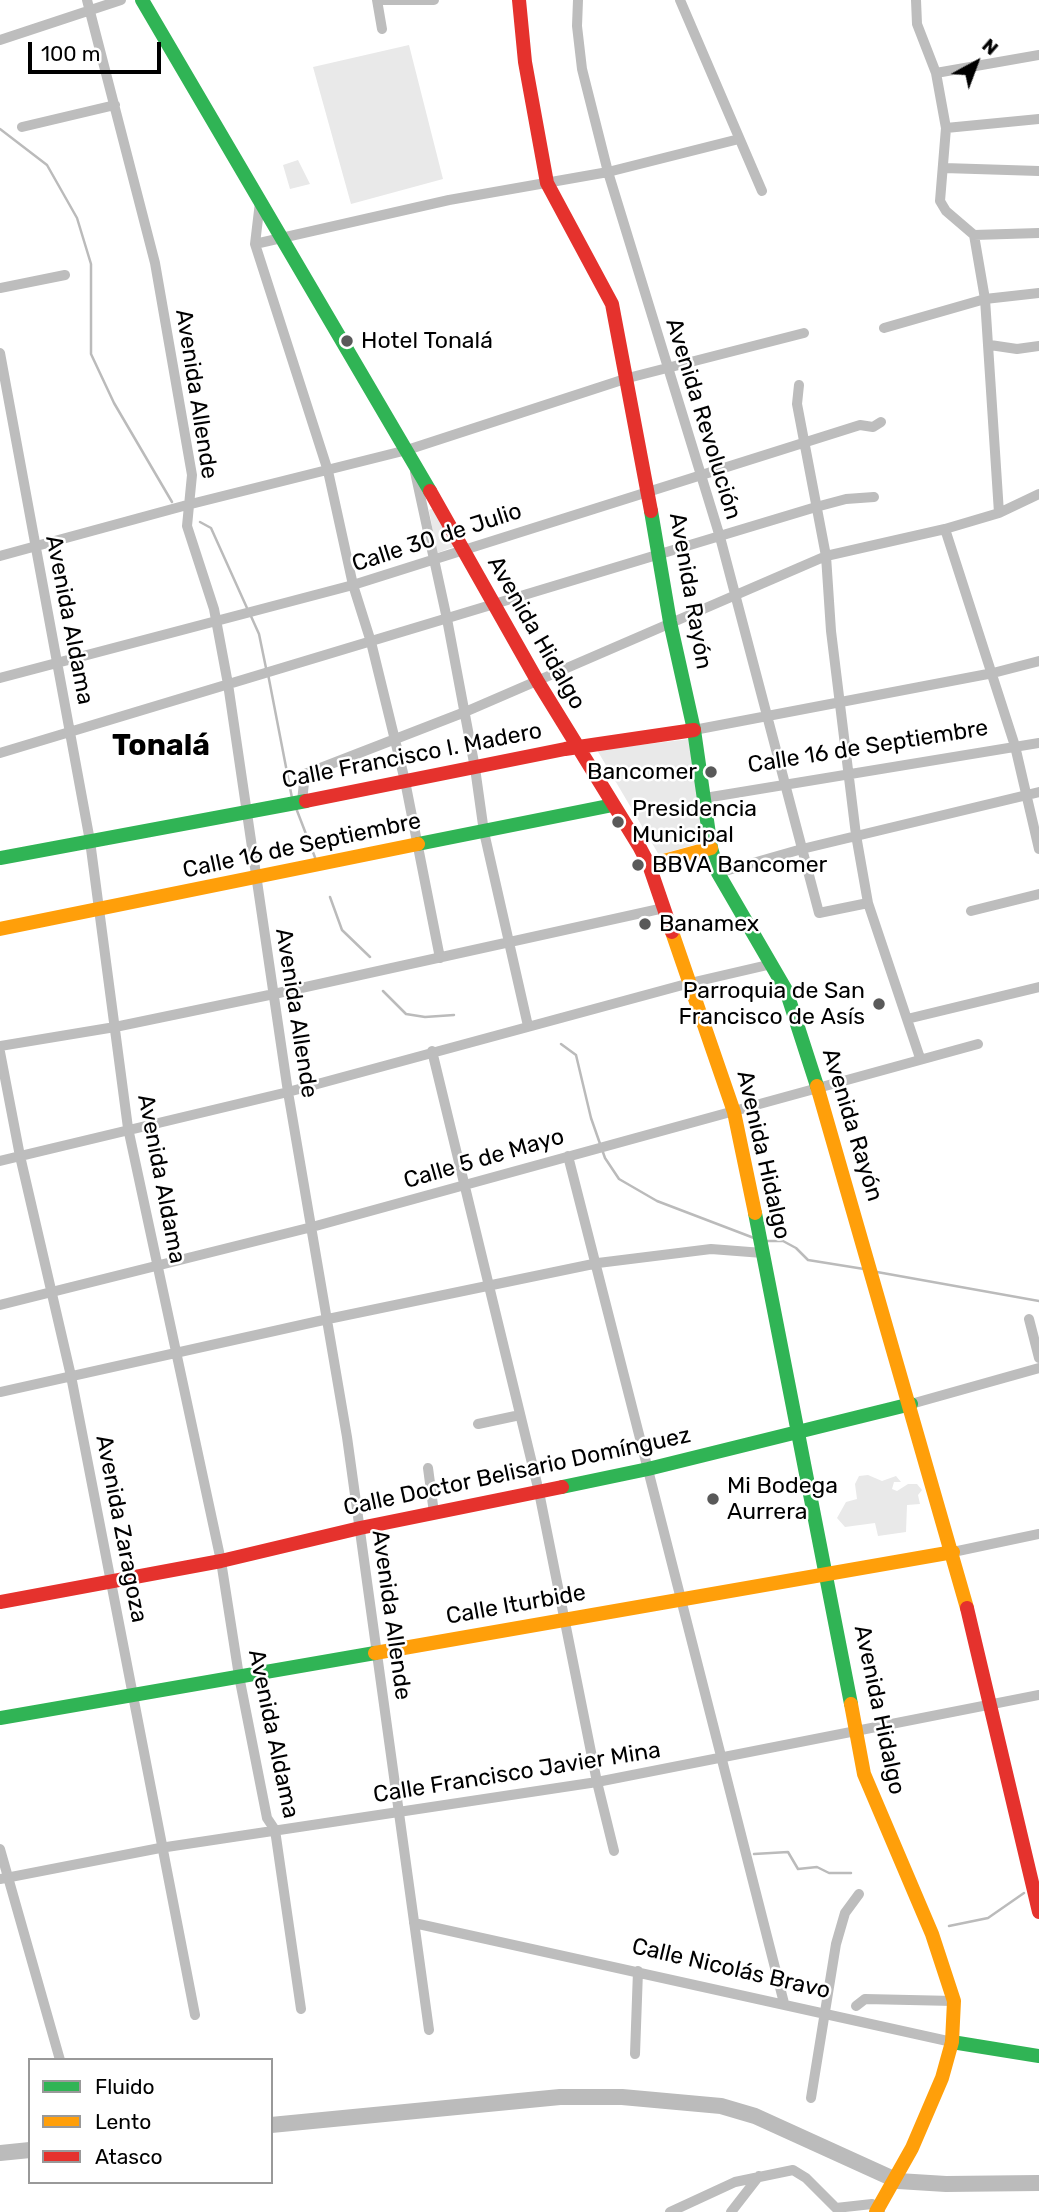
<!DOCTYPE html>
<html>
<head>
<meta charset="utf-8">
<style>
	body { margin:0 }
	#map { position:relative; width:1039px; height:2212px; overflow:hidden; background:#fff; font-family:Rubik,sans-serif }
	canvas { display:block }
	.legend { position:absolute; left:28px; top:2058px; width:245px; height:126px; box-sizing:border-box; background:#fff; border:2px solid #999; margin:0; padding:9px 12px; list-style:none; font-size:21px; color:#000 }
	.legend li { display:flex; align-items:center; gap:14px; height:35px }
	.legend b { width:35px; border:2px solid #999 }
	.north { position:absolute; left:941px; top:28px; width:70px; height:70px; -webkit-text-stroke:5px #fff; paint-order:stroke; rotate:41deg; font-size:19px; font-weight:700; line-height:28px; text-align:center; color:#000 }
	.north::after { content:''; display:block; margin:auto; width:24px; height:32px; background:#000; clip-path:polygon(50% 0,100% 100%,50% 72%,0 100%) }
	.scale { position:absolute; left:28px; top:42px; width:133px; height:32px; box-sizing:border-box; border:4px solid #000; border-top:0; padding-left:9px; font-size:21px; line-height:24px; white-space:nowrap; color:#000; -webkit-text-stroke:5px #fff; paint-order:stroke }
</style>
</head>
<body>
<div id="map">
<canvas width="1039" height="2212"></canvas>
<ul class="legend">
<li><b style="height:9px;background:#30b455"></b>Fluido</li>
<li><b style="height:9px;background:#ff9f0a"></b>Lento</li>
<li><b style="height:9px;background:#e5322d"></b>Atasco</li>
</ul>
<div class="north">N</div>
<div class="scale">100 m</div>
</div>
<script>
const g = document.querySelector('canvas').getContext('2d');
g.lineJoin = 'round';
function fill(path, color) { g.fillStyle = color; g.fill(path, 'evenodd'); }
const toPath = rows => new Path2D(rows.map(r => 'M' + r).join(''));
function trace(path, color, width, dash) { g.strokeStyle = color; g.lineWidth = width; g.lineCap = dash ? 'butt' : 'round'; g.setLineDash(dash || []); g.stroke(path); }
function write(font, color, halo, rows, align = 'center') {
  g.font = font + ' Rubik,sans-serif'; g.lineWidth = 5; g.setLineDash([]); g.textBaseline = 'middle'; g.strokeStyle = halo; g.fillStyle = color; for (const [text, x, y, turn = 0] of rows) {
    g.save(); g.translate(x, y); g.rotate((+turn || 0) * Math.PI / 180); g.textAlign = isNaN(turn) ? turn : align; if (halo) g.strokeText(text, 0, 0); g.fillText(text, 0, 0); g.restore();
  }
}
const green = toPath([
	[409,45,443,179,351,204,313,67],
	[298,160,310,184,290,189,283,165],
	[433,508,456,546,437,553,429,510],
	[690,739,707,841,659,855,597,750],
	[868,1475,882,1481,896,1476,901,1482,894,1482,892,1489,897,1491,908,1484,917,1484,922,1490,918,1495,920,1504,907,1505,906,1532,878,1536,875,1523,845,1527,837,1518,846,1502,857,1499,855,1484,859,1476]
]);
const stream = toPath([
	[0,129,47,165,77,218,91,264,91,354,114,403,172,502],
	[200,522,211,528,247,608],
	[250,614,259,634,266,668],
	[268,674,292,798],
	[296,808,316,860],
	[330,897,342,930,370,957],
	[383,991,406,1014,425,1017,454,1015],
	[561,1044,576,1055,591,1118,605,1158,619,1179,657,1201,754,1238],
	[767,1241,783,1241,796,1248,808,1260,864,1269],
	[877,1272,1039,1301],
	[754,1854,788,1852,798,1869,817,1867,829,1873,851,1873],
	[949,1926,988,1918,1024,1893]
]);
const river = toPath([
	[271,2125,560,2097,622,2097,721,2106,755,2116,898,2181,946,2184,1039,2183],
	[0,2153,30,2150]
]);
const street = toPath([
	[87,0,155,263,192,475,187,526,214,609,228,684,288,1092,347,1437,429,2030],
	[377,0,434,0],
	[377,0,382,29],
	[578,0,577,26,582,69,608,172,720,537,819,913,868,903],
	[680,0,762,191],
	[916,0,917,24,936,73,946,128,940,201,946,211,974,235,985,299,999,513],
	[0,40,121,0],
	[936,73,1039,55],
	[22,127,115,105],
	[946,128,1039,119],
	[944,168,1039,171],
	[260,202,255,244,328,471,353,585,371,642,405,781,440,958],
	[974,235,1039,233],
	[255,244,449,200,608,172,739,139],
	[0,288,65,275],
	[884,328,985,299,1039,293],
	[990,345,1017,349,1039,346],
	[0,353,90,841,128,1128,221,1561,239,1676,267,1818,275,1830,301,2009],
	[799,385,797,404,826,556,831,631,856,835,868,903,920,1058],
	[415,472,447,619,475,768,484,832,528,1026],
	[945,529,1015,746,1039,849],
	[0,556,187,505,407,450,628,378,804,333],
	[0,678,353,585,860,425,873,427,881,422],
	[694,730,993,673,1039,661],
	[0,753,816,507,846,499,874,497],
	[705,798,1039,743],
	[302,801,305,774,465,712,826,556,945,529,999,513,1039,494],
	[718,873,802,849,1039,792],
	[971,911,1039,894],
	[907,1019,1039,987],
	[0,1046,115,1027,274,994,664,908],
	[432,1051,539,1492,597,1782,614,1851],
	[0,1052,20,1156,71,1376,195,2015],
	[568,1156,784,2003],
	[0,1161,288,1092,690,983,772,964],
	[0,1305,312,1227,978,1044],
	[1029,1319,1039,1358],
	[0,1392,328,1319,598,1263,711,1249,763,1253],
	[911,1404,1039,1368],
	[478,1424,520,1415],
	[428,1468,434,1513],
	[953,1552,1039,1534],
	[0,1849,60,2060],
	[0,1879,160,1848,597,1782,1039,1695],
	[414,1923,952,2042],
	[856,2006,865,1999,954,2001],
	[635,2054,638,1971],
	[811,2098,836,1944,845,1913,859,1894],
	[670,2212,735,2182,793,2170,806,2178,836,2208,872,2204,880,2211],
	[731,2212,759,2176]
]);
const fast = toPath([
	[142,0,430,491],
	[651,511,670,622,694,730,711,848,718,873,786,990,817,1086],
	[418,844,613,805],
	[0,858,306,801],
	[755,1213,851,1704],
	[562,1487,648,1469,911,1404],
	[0,1718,375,1653],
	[952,2042,1039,2056]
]);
const slow = toPath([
	[649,865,711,848],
	[0,929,418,844],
	[672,932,734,1112,755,1213],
	[817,1086,967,1608],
	[375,1653,953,1552],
	[851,1704,864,1774,932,1934,954,2001,952,2042,942,2078,912,2148,876,2212]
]);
const jam = toPath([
	[519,0,525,62,547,183,612,304,651,511],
	[430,491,538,682,639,846,649,865,672,932],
	[306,801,565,749,694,730],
	[0,1602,221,1561,360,1528,562,1487],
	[967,1608,1039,1912]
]);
const markers = [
	[347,341,7,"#595959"],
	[711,772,7,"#595959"],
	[618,822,7,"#595959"],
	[638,865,7,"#595959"],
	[645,924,7,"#595959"],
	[879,1004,7,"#595959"],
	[713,1499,7,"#595959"]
];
const poiNames = [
	["Hotel Tonalá",361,341],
	["Bancomer",697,772,"right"],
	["Presidencia",632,809],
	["Municipal",632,835],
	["BBVA Bancomer",652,865],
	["Banamex",659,924],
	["Parroquia de San",865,991,"right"],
	["Francisco de Asís",865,1017,"right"],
	["Mi Bodega",727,1486],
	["Aurrera",727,1512]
];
const streetNames = [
	["Avenida Allende",196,394,81],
	["Avenida Revolución",703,419,73],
	["Calle 30 de Julio",437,538,-18],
	["Avenida Rayón",690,591,80],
	["Avenida Aldama",69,620,79],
	["Avenida Hidalgo",536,633,60],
	["Calle 16 de Septiembre",868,747,-9],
	["Calle Francisco I. Madero",412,756,-11],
	["Calle 16 de Septiembre",302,846,-12],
	["Avenida Allende",296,1013,81],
	["Avenida Rayón",852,1125,73],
	["Avenida Hidalgo",763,1155,77],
	["Calle 5 de Mayo",484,1159,-16],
	["Avenida Aldama",161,1179,79],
	["Calle Doctor Belisario Domínguez",517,1472,-12],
	["Avenida Zaragoza",121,1529,79],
	["Calle Iturbide",516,1605,-10],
	["Avenida Allende",391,1615,82],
	["Avenida Hidalgo",879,1710,78],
	["Avenida Aldama",273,1734,78],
	["Calle Francisco Javier Mina",517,1773,-9],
	["Calle Nicolás Bravo",731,1969,13]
];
const districtNames = [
	["Tonalá",161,746]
];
fill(green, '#e9e9e9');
trace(stream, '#bbb', 2.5);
trace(river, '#bbb', 16);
trace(street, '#bdbdbd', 10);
trace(fast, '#30b455', 14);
trace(slow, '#ff9f0a', 14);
trace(jam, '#e5322d', 14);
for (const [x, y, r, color] of markers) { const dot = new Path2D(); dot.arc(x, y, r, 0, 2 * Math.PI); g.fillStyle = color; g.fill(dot); trace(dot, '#fff', 2.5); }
write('23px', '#000', '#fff', poiNames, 'left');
write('23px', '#000', '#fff', streetNames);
write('bold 30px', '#000', '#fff', districtNames);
</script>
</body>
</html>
